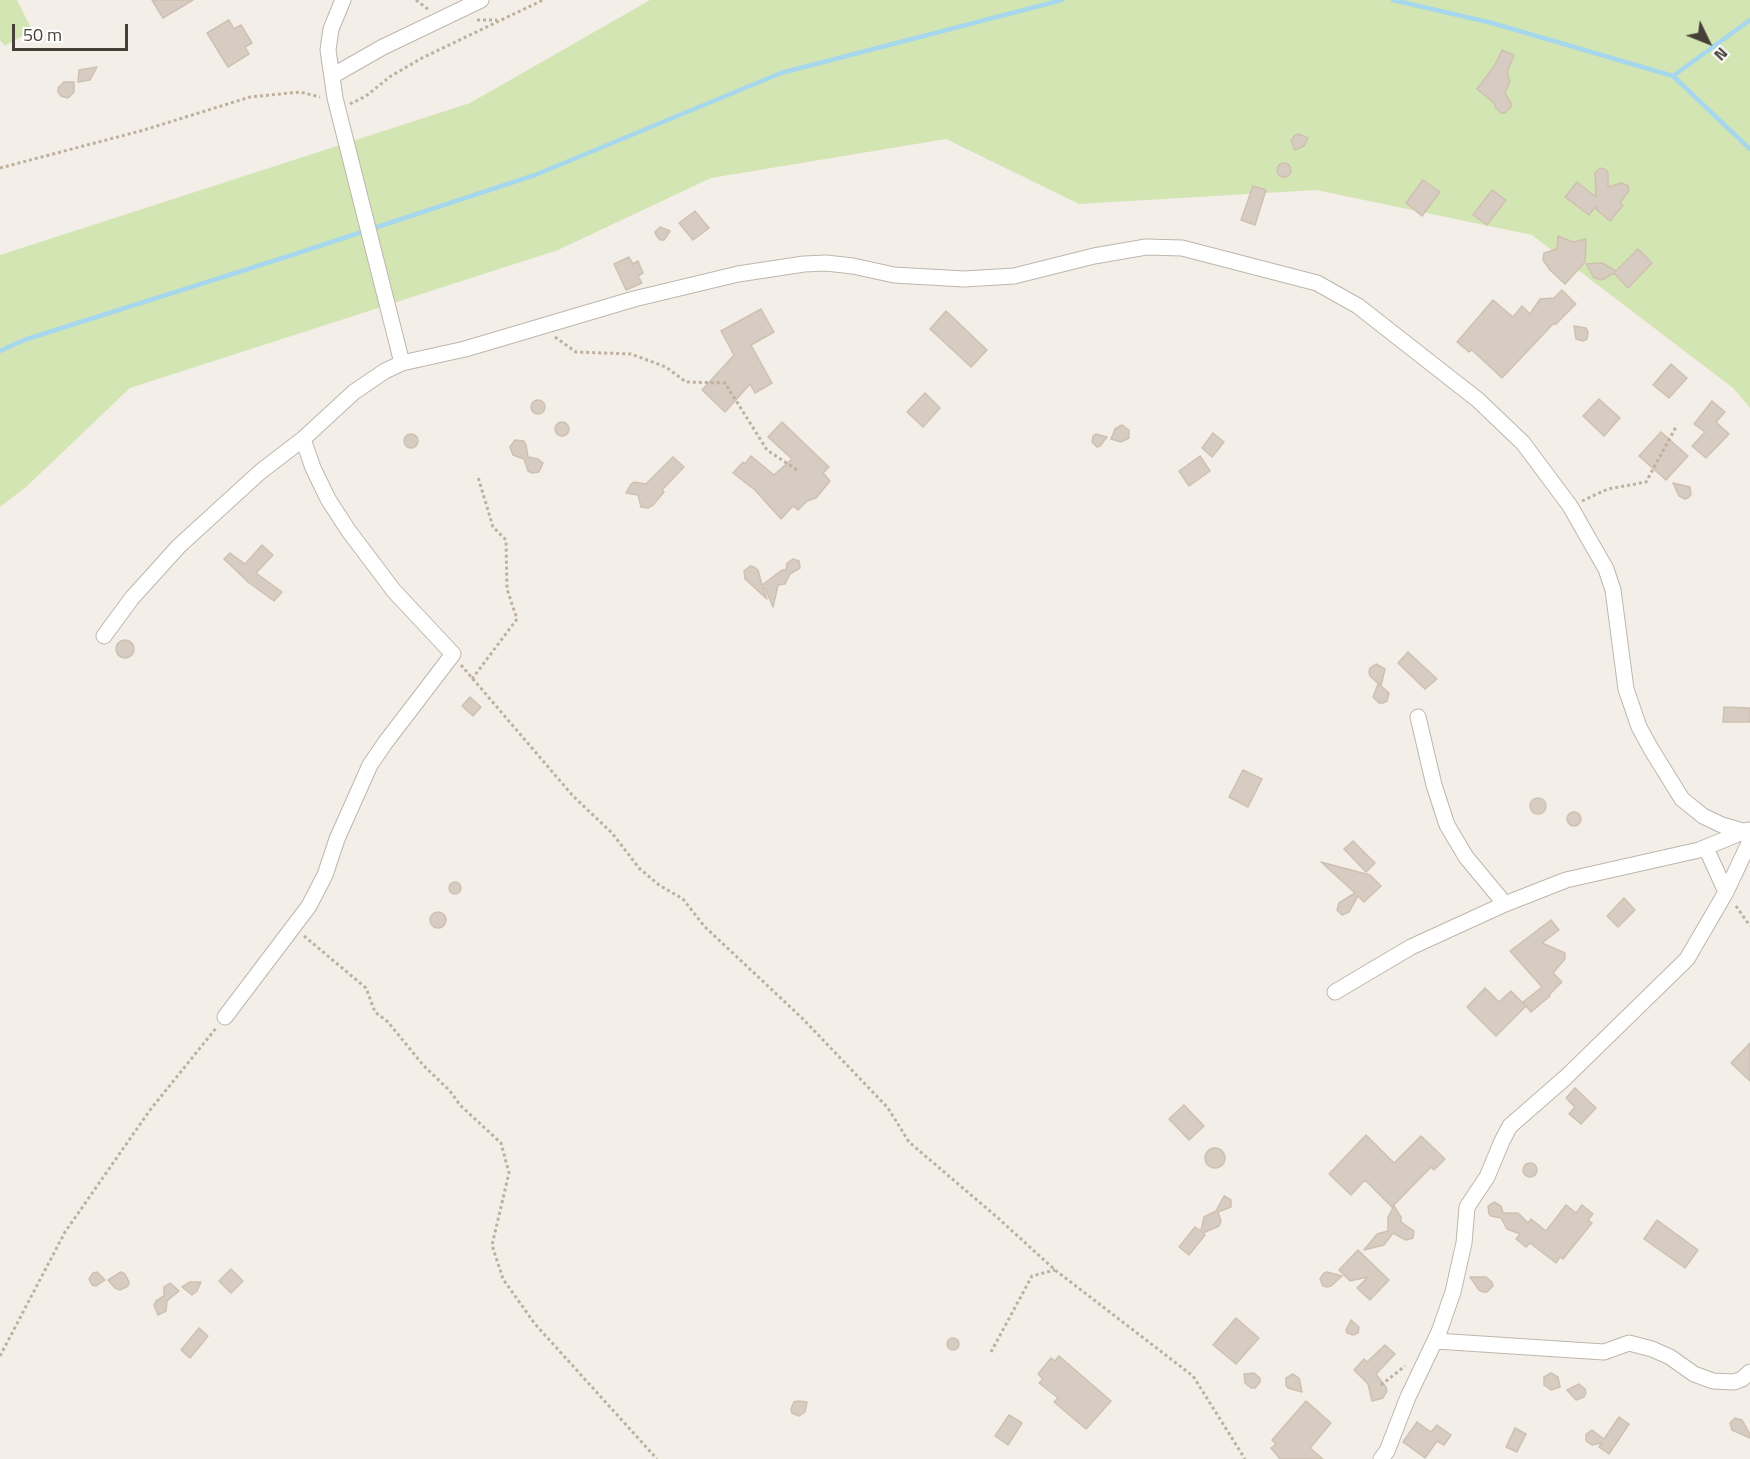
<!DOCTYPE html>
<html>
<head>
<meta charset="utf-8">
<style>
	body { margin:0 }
	#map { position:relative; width:1750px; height:1459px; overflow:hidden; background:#f3efe8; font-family:"Titillium Web",sans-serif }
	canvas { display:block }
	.north { position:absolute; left:1678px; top:12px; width:60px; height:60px; -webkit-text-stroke:4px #fff; paint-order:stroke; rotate:133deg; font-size:16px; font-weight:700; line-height:24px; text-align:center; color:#463f37 }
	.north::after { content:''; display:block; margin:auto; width:21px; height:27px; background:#463f37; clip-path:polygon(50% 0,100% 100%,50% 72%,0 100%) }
	.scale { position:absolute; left:12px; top:24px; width:116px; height:27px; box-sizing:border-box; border:3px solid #463f37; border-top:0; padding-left:8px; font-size:18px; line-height:21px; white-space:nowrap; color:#463f37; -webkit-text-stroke:4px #fff; paint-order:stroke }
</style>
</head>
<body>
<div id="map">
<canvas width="1750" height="1459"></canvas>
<div class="north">N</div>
<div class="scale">50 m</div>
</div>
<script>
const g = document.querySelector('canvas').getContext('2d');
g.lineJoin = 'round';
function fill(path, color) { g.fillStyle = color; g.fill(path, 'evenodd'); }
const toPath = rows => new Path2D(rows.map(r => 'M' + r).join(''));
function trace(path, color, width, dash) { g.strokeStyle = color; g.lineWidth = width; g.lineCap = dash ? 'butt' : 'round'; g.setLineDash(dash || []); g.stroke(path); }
const green = toPath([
	[0,0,17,0,32,30,5,46,0,40],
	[650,0,1750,0,1750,408,1733,388,1532,235,1316,190,1079,204,946,139,711,178,558,250,130,388,26,487,0,507,0,255,470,103]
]);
const stream = toPath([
	[1393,0,1492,23,1673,76,1750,20],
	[1673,76,1750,149],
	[0,351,24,340,289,256,535,175,781,73,1062,0]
]);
const building = toPath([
	[152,0,193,0,163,18,152,0],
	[229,20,234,29,241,25,252,43,245,47,249,54,228,67,207,33,229,20],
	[1502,50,1514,55,1507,72,1510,81,1505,93,1511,103,1511,107,1505,113,1501,113,1495,107,1495,104,1477,89,1495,65,1502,50],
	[97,67,90,80,78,82,79,70,97,67],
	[64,82,74,82,74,92,68,98,61,96,58,92,58,88,64,82],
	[1299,134,1308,138,1304,146,1295,150,1291,141,1295,135,1299,134],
	'1277 170a7 7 0 1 1 14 0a7 7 0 1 1-14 0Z',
	[1600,168,1606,170,1608,173,1608,187,1622,183,1628,186,1629,190,1620,203,1623,205,1610,221,1596,209,1596,206,1589,215,1565,197,1577,182,1596,197,1595,173,1600,168],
	[1423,180,1440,192,1422,216,1406,203,1423,180],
	[1253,186,1266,190,1255,225,1241,220,1253,186],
	[1492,190,1506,200,1487,225,1473,215,1492,190],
	[695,211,709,228,693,240,679,223,695,211],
	[660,227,670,231,664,240,660,240,656,235,655,232,660,227],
	[1558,236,1573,242,1586,239,1585,262,1565,284,1550,270,1543,260,1544,253,1557,249,1558,236],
	[1638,249,1652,263,1628,288,1614,273,1602,280,1594,278,1586,264,1602,263,1616,271,1638,249],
	[629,257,633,264,638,261,643,273,638,276,642,283,626,290,614,264,629,257],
	[1562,290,1576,304,1556,324,1553,324,1502,378,1472,350,1469,352,1457,342,1493,300,1513,317,1522,306,1530,314,1540,299,1554,298,1562,290],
	[761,309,774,332,751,345,772,383,755,393,750,384,725,412,702,390,734,355,721,331,761,309],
	[946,311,987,350,971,367,930,329,946,311],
	[1574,326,1586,328,1588,332,1587,339,1583,341,1576,339,1574,326],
	[1671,364,1687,378,1669,398,1653,385,1671,364],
	[925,393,940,408,923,427,907,412,925,393],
	[1599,399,1620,418,1604,436,1583,416,1599,399],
	'531 407a7 7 0 1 1 14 0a7 7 0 1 1-14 0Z',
	[1712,401,1725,412,1716,422,1729,434,1706,458,1692,446,1705,432,1694,424,1712,401],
	'555 429a7 7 0 1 1 14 0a7 7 0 1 1-14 0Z',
	[782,422,829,467,823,473,830,481,816,498,807,501,798,510,793,506,781,519,755,490,733,473,743,462,745,464,751,456,774,475,792,459,768,437,782,422],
	[1122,425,1129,430,1129,438,1121,442,1111,439,1115,429,1122,425],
	[1661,432,1688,456,1666,480,1639,456,1661,432],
	[1213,433,1224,442,1212,457,1202,448,1213,433],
	'404 441a7 7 0 1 1 14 0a7 7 0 1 1-14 0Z',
	[1096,434,1107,437,1100,446,1097,447,1092,442,1093,436,1096,434],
	[515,440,524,441,526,445,528,457,538,459,543,463,539,472,532,473,528,471,524,459,513,455,510,447,515,440],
	[1200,456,1210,471,1189,486,1179,471,1200,456],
	[673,457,684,467,662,490,664,492,653,505,648,508,641,507,638,495,626,493,631,484,634,482,646,484,673,457],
	[1673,483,1690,487,1691,494,1689,497,1685,499,1679,496,1673,483],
	[262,545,273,555,256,573,282,592,274,601,248,582,224,559,230,553,245,564,262,545],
	[793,559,799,561,800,568,790,574,785,584,778,585,773,607,765,588,763,588,767,599,745,579,744,571,750,566,754,567,758,570,762,585,782,570,786,570,787,563,793,559],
	'116 649a9 9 0 1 1 18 0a9 9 0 1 1-18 0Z',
	[1408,652,1437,679,1425,689,1398,663,1408,652],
	[1376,664,1385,669,1381,686,1389,693,1387,701,1383,703,1379,703,1373,697,1378,684,1381,686,1370,676,1369,672,1370,668,1376,664],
	[470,697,481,707,473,716,462,706,470,697],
	[1724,707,1750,708,1750,722,1723,722,1724,707],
	[1243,770,1262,779,1248,807,1229,797,1243,770],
	'1530 806a8 8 0 1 1 16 0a8 8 0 1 1-16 0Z',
	'1567 819a7 7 0 1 1 14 0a7 7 0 1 1-14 0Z',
	[1353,841,1375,863,1366,872,1344,849,1353,841],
	[1321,862,1370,875,1381,886,1364,902,1358,896,1349,912,1342,915,1337,910,1339,903,1355,893,1321,862],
	'449 888a6 6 0 1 1 12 0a6 6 0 1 1-12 0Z',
	[1624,898,1635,910,1618,927,1607,916,1624,898],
	'430 920a8 8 0 1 1 16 0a8 8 0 1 1-16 0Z',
	[1551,920,1559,930,1542,943,1565,953,1565,959,1553,973,1562,982,1549,995,1550,996,1531,1012,1523,1002,1542,987,1510,951,1551,920],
	[1485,988,1499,1002,1511,991,1526,1006,1496,1036,1467,1007,1485,988],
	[1750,1043,1750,1081,1731,1063,1750,1043],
	[1575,1088,1596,1108,1581,1124,1569,1114,1575,1107,1566,1098,1575,1088],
	[1184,1105,1204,1126,1189,1140,1169,1119,1184,1105],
	[1366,1135,1394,1163,1421,1136,1445,1159,1434,1170,1431,1167,1392,1207,1365,1180,1351,1195,1329,1174,1366,1135],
	'1205 1158a10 10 0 1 1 20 0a10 10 0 1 1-20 0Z',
	'1523 1170a7 7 0 1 1 14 0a7 7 0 1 1-14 0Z',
	[1224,1196,1231,1200,1231,1207,1218,1212,1221,1221,1219,1226,1203,1233,1205,1235,1189,1255,1179,1247,1195,1227,1201,1231,1204,1217,1216,1211,1224,1196],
	[1494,1202,1501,1206,1503,1213,1518,1213,1528,1223,1531,1219,1546,1231,1566,1205,1576,1213,1582,1205,1593,1214,1588,1220,1592,1223,1563,1259,1560,1257,1556,1263,1530,1243,1526,1247,1516,1239,1520,1234,1507,1229,1501,1218,1491,1216,1489,1214,1488,1206,1494,1202],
	[1394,1206,1401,1217,1401,1222,1414,1231,1413,1238,1406,1240,1393,1233,1384,1245,1364,1250,1377,1234,1388,1231,1388,1217,1394,1206],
	[1657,1220,1698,1250,1685,1268,1644,1239,1657,1220],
	[1358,1250,1389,1280,1370,1300,1357,1288,1368,1277,1350,1281,1339,1270,1358,1250],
	[231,1269,243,1281,231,1293,219,1281,231,1269],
	[97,1272,105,1280,96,1286,92,1285,89,1279,93,1273,97,1272],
	[121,1272,125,1274,129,1282,128,1286,120,1290,115,1288,108,1280,121,1272],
	[1327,1272,1342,1276,1331,1286,1327,1287,1323,1286,1320,1279,1324,1273,1327,1272],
	[1470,1277,1486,1277,1492,1282,1493,1286,1487,1292,1483,1292,1479,1290,1470,1277],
	[190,1282,201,1282,197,1291,192,1295,182,1287,190,1282],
	[170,1283,179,1291,167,1301,166,1311,158,1315,154,1305,156,1301,164,1296,164,1287,170,1283],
	[1236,1318,1259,1338,1236,1364,1213,1345,1236,1318],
	[1351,1320,1359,1327,1358,1333,1353,1335,1347,1333,1346,1330,1351,1320],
	[199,1328,208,1336,190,1358,181,1350,199,1328],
	'947 1344a6 6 0 1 1 12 0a6 6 0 1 1-12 0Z',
	[1385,1345,1395,1354,1376,1374,1386,1387,1387,1391,1383,1398,1372,1401,1368,1384,1354,1370,1364,1359,1367,1362,1385,1345],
	[1059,1356,1111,1401,1086,1429,1054,1402,1058,1398,1039,1383,1043,1379,1038,1374,1051,1358,1055,1361,1059,1356],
	[1254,1373,1260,1378,1260,1382,1255,1388,1251,1388,1245,1383,1244,1374,1254,1373],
	[1551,1373,1558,1377,1560,1387,1551,1390,1544,1385,1544,1377,1551,1373],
	[1293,1374,1299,1378,1302,1392,1288,1388,1286,1385,1286,1378,1293,1374],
	[1579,1384,1585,1389,1586,1393,1584,1397,1576,1400,1567,1390,1579,1384],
	[798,1401,807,1402,805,1412,799,1416,792,1413,791,1409,794,1402,798,1401],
	[1306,1401,1331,1423,1310,1448,1323,1459,1280,1459,1271,1448,1276,1444,1272,1440,1306,1401],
	[1009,1415,1022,1423,1008,1445,995,1436,1009,1415],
	[1619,1417,1629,1424,1609,1454,1599,1447,1602,1443,1592,1445,1586,1441,1586,1434,1592,1430,1604,1439,1619,1417],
	[1735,1418,1742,1420,1750,1434,1750,1438,1732,1430,1730,1423,1735,1418],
	[1417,1422,1431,1432,1437,1425,1451,1435,1444,1445,1437,1441,1425,1458,1403,1442,1417,1422],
	[1515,1428,1526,1434,1517,1452,1506,1447,1515,1428]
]);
const path = toPath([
	[416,0,429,10],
	[477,20,497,20],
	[350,104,366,96,391,76,422,58,543,0],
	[0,168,144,130,250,97,300,92,320,97],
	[555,337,576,352,631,354,666,367,686,382,725,383,767,450,797,470],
	[1582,501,1608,489,1646,482,1677,425],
	[461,665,573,796,612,833,639,868,659,885,683,899,704,926,802,1018,888,1108,909,1142,998,1218,1055,1270,1193,1376,1245,1459],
	[472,679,517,619,507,589,506,540,493,527,478,477],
	[1736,906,1750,926],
	[304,936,366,988,375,1012,388,1022,423,1065,450,1091,460,1105,501,1143,509,1173,492,1245,503,1279,535,1324,657,1459],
	[991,1352,1032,1276,1055,1270],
	[0,1356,65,1232,150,1110,217,1027],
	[1381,1385,1405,1366]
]);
const minor = toPath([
	[343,0,331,29,328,50,335,98,402,363],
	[332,76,383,47,481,0],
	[104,636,132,598,179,546,260,472,303,439,354,392,385,371,402,363,465,349,634,299,738,274,804,264,826,263,853,266,894,275,964,279,1014,276,1094,256,1146,247,1182,248,1317,283,1358,306,1478,400,1523,443,1570,506,1606,569,1613,590,1626,689,1639,727,1651,749,1682,799,1703,816,1722,825,1746,832,1750,831],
	[1418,717,1434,785,1447,825,1466,857,1505,904],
	[1706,848,1726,892],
	[1335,992,1411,947,1505,904,1566,880,1699,850,1748,830],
	[225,1017,309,906,325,875,337,839,370,765,385,743,453,654,394,591,348,530,328,499,313,468,303,439],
	[1436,1341,1604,1352,1629,1343,1652,1349,1670,1357,1694,1374,1713,1381,1734,1382,1742,1379,1750,1372],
	[1381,1459,1387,1451,1408,1397,1439,1332,1453,1292,1464,1243,1467,1207,1487,1177,1502,1141,1510,1126,1565,1078,1687,959,1726,892,1750,841]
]);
fill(green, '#d3e5b3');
trace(stream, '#a7d7ed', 4.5);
fill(building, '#d7ccc1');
trace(building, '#cfc1b1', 1.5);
trace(minor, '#beb6ab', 17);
trace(path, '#bfb09d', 3, [3, 3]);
trace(minor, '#fff', 15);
</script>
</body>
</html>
